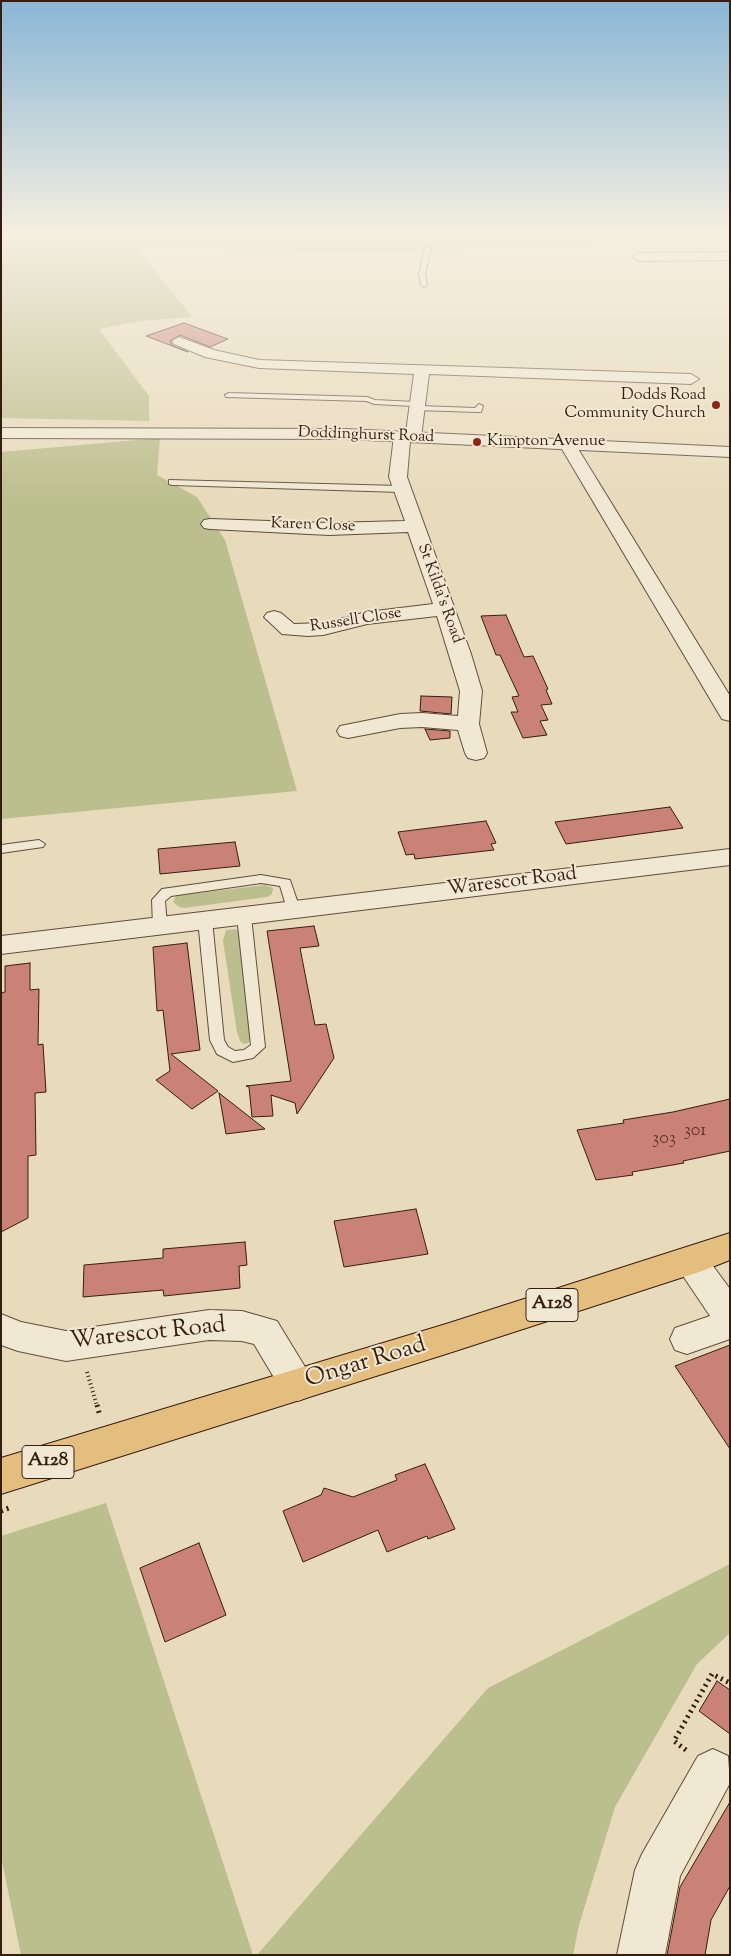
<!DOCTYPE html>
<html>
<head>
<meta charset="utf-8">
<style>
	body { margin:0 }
	#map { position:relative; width:731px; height:1956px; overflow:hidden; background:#e8dbbc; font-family:"Sorts Mill Goudy",serif }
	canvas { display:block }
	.frame { position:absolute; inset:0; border:2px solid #361d11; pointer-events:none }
</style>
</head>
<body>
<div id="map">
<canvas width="731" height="1956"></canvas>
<div class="frame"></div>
</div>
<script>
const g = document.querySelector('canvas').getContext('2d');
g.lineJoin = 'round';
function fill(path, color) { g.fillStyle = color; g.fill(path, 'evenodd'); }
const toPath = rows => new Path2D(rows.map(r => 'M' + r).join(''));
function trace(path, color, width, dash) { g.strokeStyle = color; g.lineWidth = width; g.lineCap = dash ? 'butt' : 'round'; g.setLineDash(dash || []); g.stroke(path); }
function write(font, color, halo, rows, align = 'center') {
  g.font = font + ' "Sorts Mill Goudy",serif'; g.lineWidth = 4; g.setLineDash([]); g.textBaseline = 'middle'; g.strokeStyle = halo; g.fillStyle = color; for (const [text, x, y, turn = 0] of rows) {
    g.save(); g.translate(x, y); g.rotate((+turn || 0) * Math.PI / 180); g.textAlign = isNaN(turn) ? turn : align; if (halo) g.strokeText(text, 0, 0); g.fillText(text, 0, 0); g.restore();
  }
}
const green = toPath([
	[2,233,730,233,730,237,631,241,616,237,621,243,404,252,320,252,136,247,192,317,140,321,99,329,149,396,149,421,1,418],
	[160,438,157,475,197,497,225,540,297,791,1,819,1,452],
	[265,885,273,888,272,894,267,897,184,908,179,907,173,902,176,896,182,895],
	[236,929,241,935,251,1039,248,1043,244,1044,240,1041,237,1032,223,941,226,930],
	[106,1503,253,1955,21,1955,1,1856,1,1536],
	[730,1564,730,1633,697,1664,615,1807,579,1925,573,1955,257,1955,488,1688]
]);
const building = toPath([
	[184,323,228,339,210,347,180,335,170,341,173,346,188,352,146,336,184,323],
	[506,615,524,657,533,656,548,689,546,690,552,704,541,705,548,720,540,721,547,735,523,738,511,712,518,712,512,697,519,696,500,655,496,655,481,616,506,615],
	[421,696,452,697,451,714,420,711,421,696],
	[425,729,450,731,450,738,430,740,425,729],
	[670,807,683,828,566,844,555,822,670,807],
	[486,821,496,843,491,844,494,850,415,859,414,854,406,855,398,832,486,821],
	[235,842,240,866,160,874,158,849,235,842],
	[314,926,319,946,300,948,315,1025,326,1024,334,1058,297,1114,295,1103,271,1095,273,1116,252,1117,249,1087,246,1086,291,1081,267,931,314,926],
	[187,943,200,1050,171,1054,218,1091,192,1109,156,1080,170,1071,163,1010,157,1011,153,947,187,943],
	[30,963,30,990,39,989,38,1045,43,1044,46,1092,35,1093,36,1155,28,1156,28,1218,1,1232,1,993,5,992,5,966,30,963],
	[219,1093,265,1129,226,1134,219,1093],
	[730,1099,730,1151,683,1161,684,1163,632,1172,633,1175,596,1180,577,1130,624,1123,623,1120,673,1112,730,1099],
	[416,1209,428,1254,344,1267,334,1221,416,1209],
	[245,1242,247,1265,239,1266,240,1288,164,1296,163,1290,83,1297,84,1265,163,1258,163,1249,245,1242],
	[730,1345,730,1449,675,1366,730,1345],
	[425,1464,455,1529,428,1539,427,1536,387,1552,378,1530,303,1562,283,1511,321,1495,324,1488,353,1497,397,1480,395,1475,425,1464],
	[199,1543,226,1615,165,1642,140,1568,199,1543],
	[717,1681,730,1690,730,1734,699,1711,717,1681],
	[730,1802,730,1886,711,1920,705,1955,667,1955,680,1887,730,1802]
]);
const pathFar1 = toPath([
	[87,1372,97,1406]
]);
const path = toPath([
	[97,1405,100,1416],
	[1,1511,9,1508],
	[686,1750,674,1741,712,1674,730,1683]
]);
const service = toPath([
	[428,246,431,248,425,274,427,285,424,287,421,285,419,274,425,248,428,246],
	[229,393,367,397,375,400,416,402,420,404,419,406,475,408,479,404,483,406,481,412,478,412,416,410,412,408,413,406,374,404,366,401,226,397,225,395,229,393],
	[169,480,401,486,405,489,401,492,172,485,169,484,169,480],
	[39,840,45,844,43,847,1,853,1,845,39,840],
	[261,875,290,880,300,909,298,912,288,912,280,886,261,883,171,896,165,901,167,925,160,929,153,925,152,900,162,889,261,875],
	[244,912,251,916,265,1047,253,1058,233,1062,217,1054,210,1040,198,920,205,916,212,920,224,1040,228,1047,235,1051,244,1050,251,1045,237,916,244,912]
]);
const minor = toPath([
	[730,252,730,260,639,261,633,257,639,253,730,252],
	[179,337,214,350,259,360,691,374,699,379,691,384,429,374,421,437,419,440,410,441,407,477,471,654,482,691,479,724,487,753,484,758,476,760,468,758,465,753,458,730,422,727,400,728,348,738,340,736,337,731,340,726,400,714,422,713,458,716,460,691,437,616,367,624,323,635,308,636,282,634,264,617,267,613,274,611,281,613,294,624,323,623,367,612,433,604,408,532,329,535,210,529,204,528,201,524,204,520,210,519,329,523,405,521,389,477,394,436,396,433,406,432,414,374,259,368,205,357,174,344,172,341,179,337],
	[567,439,573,440,575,444,730,696,730,721,722,719,719,714,559,444,561,440,567,439],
	[730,849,730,865,1,954,1,936,730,849],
	[690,1247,702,1251,730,1289,730,1339,687,1354,675,1350,670,1339,675,1328,710,1316,673,1261,678,1251,690,1247],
	[209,1310,242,1311,277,1321,316,1385,311,1396,298,1401,285,1396,254,1344,242,1341,209,1340,66,1361,18,1351,1,1345,1,1314,21,1322,66,1331,209,1310],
	[713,1749,728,1756,730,1783,680,1876,665,1955,617,1955,635,1870,642,1854,698,1756,713,1749]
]);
const tertiary = toPath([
	[1,428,345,429,730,447,730,457,345,439,1,438,1,428]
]);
const primary = toPath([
	[730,1233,730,1260,702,1271,446,1354,1,1494,1,1458,446,1324,730,1233]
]);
const markers = [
	[716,405,5,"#8f2418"],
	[477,442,5,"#8f2418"]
];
const farPoinames = [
	["Dodds Road",706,396],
	["Community Church",706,414],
	["Kimpton Avenue",487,442,"left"]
];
const farStreetnames = [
	["Doddinghurst Road",366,436,2],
	["Karen Close",313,526,2],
	["St Kilda's Road",439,594,70],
	["Russell Close",356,621,-9]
];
const numberNames = [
	["301",695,1132],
	["303",664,1140]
];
const shields = [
	[552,1305,52],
	[48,1462,52]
];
const shieldNames = [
	["A128",552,1305],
	["A128",48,1462]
];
const streetNames = [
	["Warescot Road",512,883,-7]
];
const nearStreetnames = [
	["Warescot Road",148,1335,-6],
	["Ongar Road",366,1364,-17]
];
fill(green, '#bbbe8d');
fill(building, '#cb8276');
trace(building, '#361d11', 1);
trace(service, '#624c3c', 2);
trace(minor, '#624c3c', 2);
trace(tertiary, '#624c3c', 2);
trace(primary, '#361d11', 2);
trace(pathFar1, '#361d11', 4, [1, 3]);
trace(path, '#361d11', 5, [2, 4]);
fill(service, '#f0e8d3');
fill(minor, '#f0e8d3');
fill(tertiary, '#f0e8d3');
fill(primary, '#e4be7e');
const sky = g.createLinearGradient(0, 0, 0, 507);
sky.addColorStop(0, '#89b6d5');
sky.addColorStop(0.46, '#f5efe1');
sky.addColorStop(1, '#f5efe100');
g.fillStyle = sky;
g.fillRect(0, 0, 731, 507);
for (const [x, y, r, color] of markers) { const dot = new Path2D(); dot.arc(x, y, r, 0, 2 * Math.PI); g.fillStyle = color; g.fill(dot); trace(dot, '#f0e8d3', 2); }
write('16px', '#361d11', '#f0e8d3', farPoinames, 'right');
write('16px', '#361d11', '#f0e8d3', farStreetnames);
write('18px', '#5b362a', null, numberNames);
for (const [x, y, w] of shields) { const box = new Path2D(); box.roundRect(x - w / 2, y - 16.5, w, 33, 4); g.fillStyle = '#f0e8d3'; g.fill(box); trace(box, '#361d11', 1); }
write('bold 19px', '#361d11', null, shieldNames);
write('20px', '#361d11', '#f0e8d3', streetNames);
write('24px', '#361d11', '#f0e8d3', nearStreetnames);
</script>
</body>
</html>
